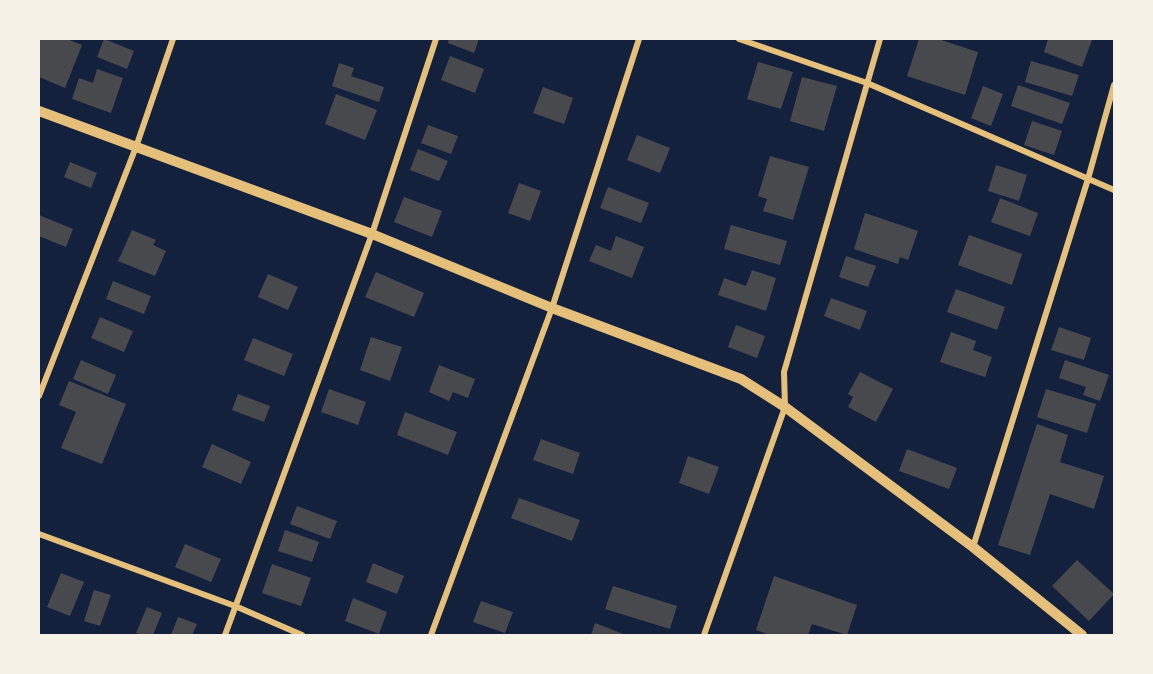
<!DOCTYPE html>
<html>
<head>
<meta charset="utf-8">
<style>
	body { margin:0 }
	#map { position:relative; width:1153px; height:674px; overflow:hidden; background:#14213d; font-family:"Source Serif 4",serif }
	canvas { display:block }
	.frame { position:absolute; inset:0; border:40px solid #f6f1e7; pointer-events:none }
</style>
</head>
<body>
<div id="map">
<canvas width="1153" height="674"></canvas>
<div class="frame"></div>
</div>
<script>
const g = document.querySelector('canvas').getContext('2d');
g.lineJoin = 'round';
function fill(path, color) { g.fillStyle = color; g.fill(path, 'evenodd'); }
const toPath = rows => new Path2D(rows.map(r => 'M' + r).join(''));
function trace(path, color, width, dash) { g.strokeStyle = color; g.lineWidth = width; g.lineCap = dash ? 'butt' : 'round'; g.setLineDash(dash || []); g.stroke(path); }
const building = toPath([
	[39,39,67,39,82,45,65,88,39,77],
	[104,39,134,51,127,69,97,57],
	[449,39,479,39,474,53,448,43],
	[919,39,938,39,978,52,965,95,907,76],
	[1048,39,1090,39,1092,40,1082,67,1044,52],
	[450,56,484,69,475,93,441,80],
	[1031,61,1079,75,1072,96,1025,82],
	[758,62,793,72,781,109,747,99],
	[339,63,354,68,351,76,384,87,379,102,332,86],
	[97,69,123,78,111,113,72,99,79,78,93,83],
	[802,77,837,86,824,131,790,121],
	[1018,85,1070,103,1062,124,1011,106],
	[983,86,1003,94,991,126,971,118],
	[543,87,573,98,564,124,533,113],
	[336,94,377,110,365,140,325,124],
	[1032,121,1062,131,1054,155,1024,145],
	[428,125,458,136,451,154,421,143],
	[637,135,670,148,660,173,627,160],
	[418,149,448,161,439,181,410,170],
	[770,156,809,167,793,220,763,211,767,199,758,196],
	[70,162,97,173,91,188,64,177],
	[996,165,1027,175,1019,201,988,191],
	[519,183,541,191,530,221,508,213],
	[608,187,649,203,641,223,600,208],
	[404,197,442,211,432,237,394,222],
	[1000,198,1038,213,1030,236,991,222],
	[865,213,918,231,908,260,900,257,898,264,854,249],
	[39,215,73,229,66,247,39,236],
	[731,225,787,241,780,265,724,249],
	[132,230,156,240,153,245,166,251,155,276,118,261],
	[969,235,1022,254,1012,285,958,265],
	[616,236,644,247,632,278,589,261,596,245,611,251],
	[846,256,876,266,868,287,839,277],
	[752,270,776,278,766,311,718,295,724,278,746,286],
	[376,272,424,293,414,317,365,297],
	[268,274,298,287,288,310,258,297],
	[113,281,151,296,144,314,106,299],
	[956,289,1005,307,997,330,947,312],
	[831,298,867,311,860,330,824,316],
	[100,317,133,331,124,352,91,338],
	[736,325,765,336,757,358,728,347],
	[1059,327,1091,338,1084,360,1051,350],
	[951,332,976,341,973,350,992,357,985,377,940,362],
	[371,337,402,347,390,381,360,370],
	[253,338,293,354,284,376,244,360],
	[81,360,116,375,108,394,73,379],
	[1065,360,1109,375,1100,401,1083,395,1086,387,1059,378],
	[439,365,475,379,468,398,453,392,449,401,429,392],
	[860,372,893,389,876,422,848,407,853,397,848,394],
	[69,381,126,404,102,464,61,448,76,412,59,405],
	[329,389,366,402,358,425,321,412],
	[1046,389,1096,404,1087,433,1037,417],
	[238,394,270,406,264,422,232,410],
	[405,412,457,432,448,455,397,435],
	[1037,424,1068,435,1060,462,1104,476,1094,509,1050,494,1030,555,998,545],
	[541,439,580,453,573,474,533,460],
	[212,444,251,462,241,484,202,467],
	[907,449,957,468,949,489,899,471],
	[688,456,719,467,709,494,679,483],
	[519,498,580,520,572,541,511,518],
	[297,506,337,521,330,539,290,524],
	[285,530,319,542,312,562,278,551],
	[185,544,221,559,211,582,175,567],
	[1077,560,1114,594,1089,621,1052,586],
	[373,563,404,576,397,594,366,582],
	[272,564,311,578,301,606,262,593],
	[61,573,84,582,70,616,47,607],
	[774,576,857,605,847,635,812,624,808,635,770,635,756,630],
	[613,586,677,606,670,629,605,609],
	[94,590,111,595,100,626,84,621],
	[353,598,387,612,379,634,345,621],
	[481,601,513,612,505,633,473,622],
	[147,607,162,613,153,635,141,635,136,633],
	[178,617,197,624,192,635,171,635],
	[595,623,626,635,591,635]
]);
const minor = toPath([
	[739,39,867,83,1114,190],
	[39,396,136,147,173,39],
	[39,534,235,606,302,635],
	[973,547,1088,179,1114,85],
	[225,635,372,234,436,39],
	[431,635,552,308,639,39],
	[704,635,785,407,784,372,880,39]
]);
const tertiary = toPath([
	[39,111,372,234,552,308,741,379,785,407,973,547,1082,635]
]);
fill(building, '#48494c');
trace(minor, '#e5c07b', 6);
trace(tertiary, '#e5c07b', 10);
</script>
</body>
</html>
